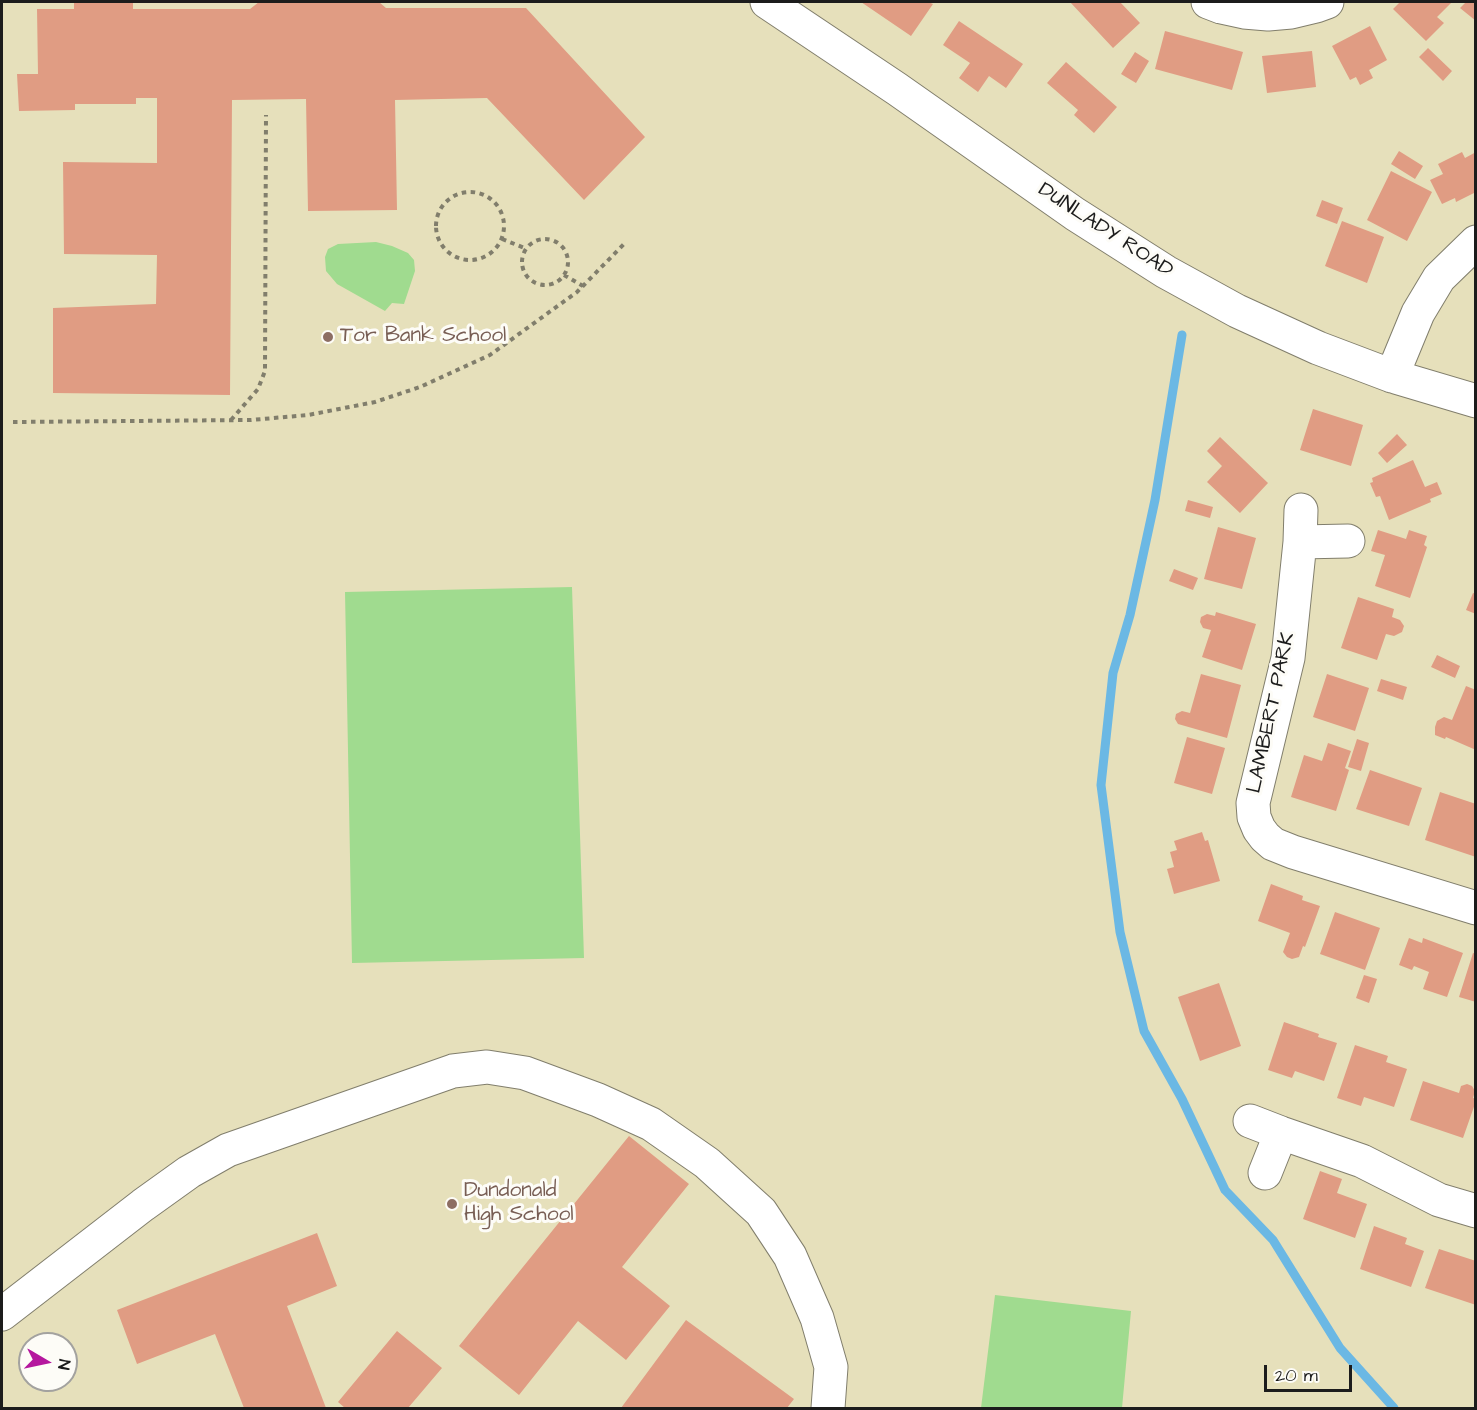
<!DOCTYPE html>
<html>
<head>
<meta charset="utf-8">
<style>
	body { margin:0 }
	#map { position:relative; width:1477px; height:1410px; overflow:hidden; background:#e6e0bb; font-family:"Architects Daughter",sans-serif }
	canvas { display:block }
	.frame { position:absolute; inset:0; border:3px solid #1c1c1c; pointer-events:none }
	.north { position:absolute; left:18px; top:1332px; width:60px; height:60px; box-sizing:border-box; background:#fdfcf7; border:2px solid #a3a29f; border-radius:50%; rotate:99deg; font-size:16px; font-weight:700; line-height:24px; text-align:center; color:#1c1c1c }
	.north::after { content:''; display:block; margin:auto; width:21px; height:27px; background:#b5179e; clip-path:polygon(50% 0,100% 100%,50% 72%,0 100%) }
	.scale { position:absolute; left:1264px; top:1365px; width:88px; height:27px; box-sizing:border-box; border:3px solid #1c1c1c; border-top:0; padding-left:8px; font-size:18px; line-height:21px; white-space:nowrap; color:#1c1c1c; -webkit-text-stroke:4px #fdfcf7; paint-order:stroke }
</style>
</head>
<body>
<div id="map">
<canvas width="1477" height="1410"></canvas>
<div class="frame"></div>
<div class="north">N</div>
<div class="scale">20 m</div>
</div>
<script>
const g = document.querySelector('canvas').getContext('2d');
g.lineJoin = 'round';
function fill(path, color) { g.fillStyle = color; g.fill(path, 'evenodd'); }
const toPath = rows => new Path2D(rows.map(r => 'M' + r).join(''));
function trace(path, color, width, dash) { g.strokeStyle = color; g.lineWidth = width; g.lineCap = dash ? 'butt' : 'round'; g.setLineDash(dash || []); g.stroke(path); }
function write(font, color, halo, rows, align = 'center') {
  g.font = font + ' "Architects Daughter",sans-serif'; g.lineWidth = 6; g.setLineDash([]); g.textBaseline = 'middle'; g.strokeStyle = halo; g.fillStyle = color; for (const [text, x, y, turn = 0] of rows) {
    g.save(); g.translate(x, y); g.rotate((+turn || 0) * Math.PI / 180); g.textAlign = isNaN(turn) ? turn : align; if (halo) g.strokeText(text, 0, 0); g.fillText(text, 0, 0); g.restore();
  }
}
const green = toPath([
	[376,242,392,246,408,253,414,260,415,271,404,304,392,303,385,311,337,284,326,271,325,257,328,249,338,244],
	[572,587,584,958,352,963,345,592],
	[995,1295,1131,1311,1122,1408,981,1408]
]);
const stream = toPath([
	[1182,335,1155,500,1130,615,1113,673,1101,785,1120,932,1144,1031,1182,1099,1225,1190,1273,1240,1340,1348,1394,1408]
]);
const building = toPath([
	[74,2,133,2,133,9,250,9,259,2,379,2,386,8,526,8,645,137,584,200,487,98,395,100,397,210,308,211,306,99,232,100,230,395,53,393,53,308,156,304,157,255,64,254,63,162,157,163,157,98,136,98,136,104,75,104,75,110,19,111,17,74,38,74,37,9,74,9],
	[861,2,928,2,933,4,911,36],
	[1070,2,1120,2,1140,23,1113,48],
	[1400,2,1452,2,1437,17,1444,23,1426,41,1393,9],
	[1466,2,1476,2,1476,21,1460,8],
	[959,21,1023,64,1006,88,989,76,978,92,959,78,970,63,943,45],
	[1370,26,1387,60,1369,70,1373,78,1360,85,1356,77,1350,80,1332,46],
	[1165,31,1243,52,1232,90,1155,69],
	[1428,48,1452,71,1443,81,1419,57],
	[1312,51,1316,87,1267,93,1262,56],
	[1135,52,1149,61,1136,83,1121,74],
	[1066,62,1117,107,1094,133,1074,115,1078,110,1047,83],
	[1399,151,1423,166,1415,179,1391,164],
	[1462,152,1465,158,1476,152,1476,192,1456,202,1455,198,1442,204,1430,180,1443,174,1438,164],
	[1391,171,1432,192,1407,241,1367,220],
	[1322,200,1343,208,1337,224,1316,216],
	[1342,221,1384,237,1367,283,1325,266],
	[1313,409,1363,425,1351,466,1300,450],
	[1397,434,1407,445,1387,463,1378,453],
	[1220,437,1268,483,1240,513,1207,482,1222,466,1207,451],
	[1413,460,1425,487,1437,482,1442,494,1430,499,1431,502,1389,520,1380,496,1376,497,1370,483,1373,482,1372,478],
	[1188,500,1213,507,1210,518,1185,511],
	[1218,527,1256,538,1242,589,1204,579],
	[1378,530,1406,539,1409,530,1427,536,1424,545,1427,547,1410,598,1375,586,1385,555,1371,551],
	[1174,569,1198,578,1193,590,1169,581],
	[1473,593,1476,594,1476,614,1466,610],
	[1358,597,1394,609,1392,617,1400,620,1404,626,1402,632,1394,636,1386,634,1377,660,1341,648],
	[1216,612,1256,624,1242,670,1202,657,1211,630,1203,628,1200,622,1201,617,1207,614,1215,616],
	[1437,655,1460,666,1455,678,1431,667],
	[1201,674,1241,685,1227,738,1178,724,1175,719,1176,714,1182,711,1190,713],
	[1327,674,1369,688,1355,731,1313,717],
	[1381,679,1407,687,1403,700,1377,691],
	[1466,686,1476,690,1476,750,1446,737,1445,739,1435,735,1435,727,1437,721,1444,717,1452,720],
	[1187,737,1225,748,1212,794,1174,783],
	[1357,739,1369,743,1361,771,1348,767],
	[1328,743,1351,751,1345,768,1349,770,1336,811,1291,797,1304,755,1322,761],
	[1370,770,1422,788,1409,826,1356,809],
	[1440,792,1476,804,1476,857,1425,840],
	[1202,832,1205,841,1208,840,1220,881,1174,894,1167,869,1174,867,1170,852,1177,850,1174,841],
	[1271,884,1303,896,1302,900,1320,906,1305,947,1303,946,1299,957,1292,959,1287,957,1283,952,1290,933,1258,921],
	[1335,912,1380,928,1365,970,1320,954],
	[1409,938,1422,943,1423,938,1463,953,1447,997,1423,989,1429,972,1414,966,1412,970,1399,965],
	[1473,953,1476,954,1476,1002,1459,997],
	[1364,975,1377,979,1369,1003,1356,998],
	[1219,983,1241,1046,1200,1061,1178,997],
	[1284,1022,1319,1034,1318,1037,1337,1043,1324,1081,1295,1071,1292,1078,1268,1070],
	[1355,1045,1388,1056,1386,1062,1407,1069,1394,1107,1364,1097,1361,1106,1337,1098],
	[1423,1081,1459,1093,1461,1086,1467,1084,1472,1086,1475,1091,1473,1098,1476,1099,1476,1101,1463,1138,1410,1120],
	[629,1136,689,1184,622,1267,670,1306,626,1360,578,1321,519,1395,459,1346],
	[1320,1171,1342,1179,1337,1193,1367,1204,1355,1238,1303,1219],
	[1374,1226,1407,1238,1405,1244,1424,1251,1411,1287,1360,1269],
	[317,1233,337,1286,287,1306,326,1408,244,1408,215,1334,137,1364,117,1310],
	[1439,1249,1476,1261,1476,1305,1425,1288],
	[686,1320,794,1399,787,1408,621,1408],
	[397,1331,442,1368,408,1408,345,1408,338,1402]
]);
const path = toPath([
	'436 226a34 34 0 1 1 68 0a34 34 0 1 1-68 0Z',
	[502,239,527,249],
	'522 262a23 23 0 1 1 46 0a23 23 0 1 1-46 0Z',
	[564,275,583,286],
	[231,420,258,389,265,371,266,115],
	[13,422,251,420,308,415,375,402,420,387,490,355,577,292,625,243]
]);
const minor = toPath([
	[767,2,897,89,1075,214,1166,272,1237,311,1318,348,1392,376,1476,401],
	[1208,2,1221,7,1244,12,1268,14,1291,12,1316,6,1327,2],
	[1392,376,1418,313,1439,278,1476,242],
	[1301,510,1300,542,1288,658,1253,803,1254,817,1259,829,1265,837,1273,844,1293,852,1476,908],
	[1300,542,1348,541],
	[1250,1121,1281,1133,1362,1161,1439,1200,1476,1211],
	[1265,1173,1281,1133],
	[2,1314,143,1205,189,1172,228,1150,453,1071,487,1067,525,1073,598,1100,651,1124,707,1163,761,1212,790,1256,817,1318,831,1367,828,1408]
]);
const markers = [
	[328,337,6,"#8d6e63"],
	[452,1204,6,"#8d6e63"]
];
const streetNames = [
	["DUNLADY ROAD",1105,231,33],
	["LAMBERT PARK",1272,713,-78]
];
const educationNames = [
	["Tor Bank School",340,337],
	["Dundonald",464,1192],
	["High School",464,1216]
];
fill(green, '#a0db8f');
trace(stream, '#6bb8e4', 9);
fill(building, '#e09c83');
trace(minor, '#817e6c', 35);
trace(path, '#817e6c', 4, [4.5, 4.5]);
trace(minor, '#fff', 33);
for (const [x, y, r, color] of markers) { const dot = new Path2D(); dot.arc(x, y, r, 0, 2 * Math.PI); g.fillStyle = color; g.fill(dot); trace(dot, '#fdfcf7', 2); }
write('21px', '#1c1c1c', '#fdfcf7', streetNames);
write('21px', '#785e54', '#fdfcf7', educationNames, 'left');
</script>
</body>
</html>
